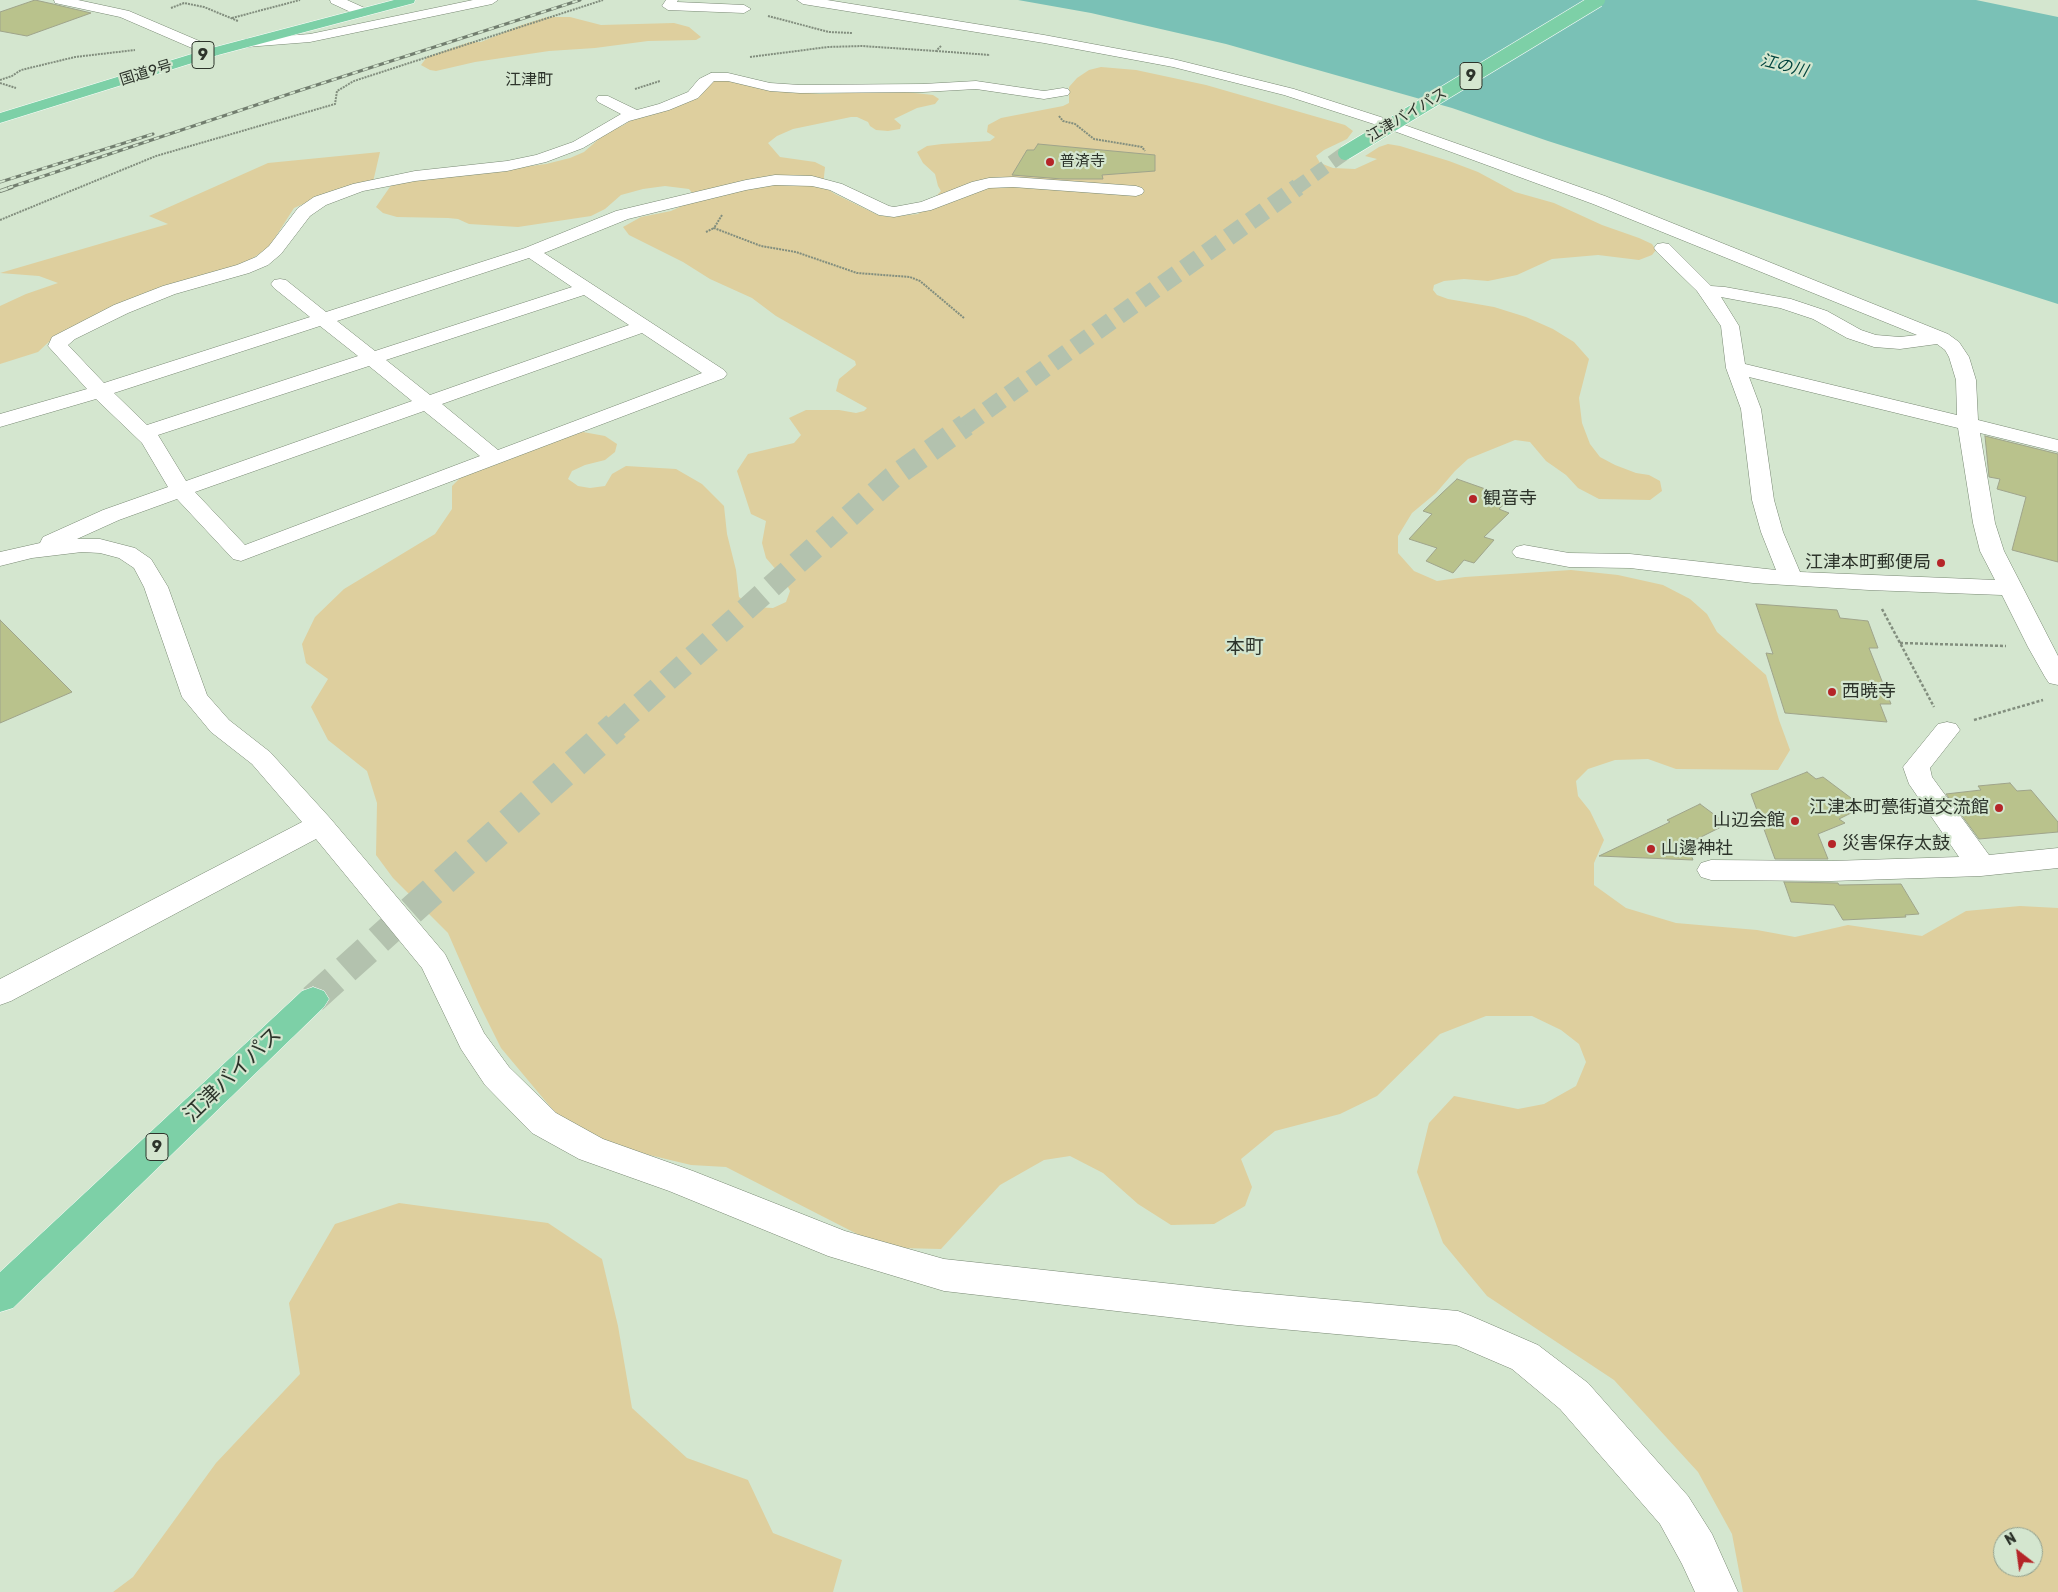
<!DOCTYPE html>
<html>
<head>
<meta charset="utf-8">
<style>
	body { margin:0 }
	#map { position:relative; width:2058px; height:1592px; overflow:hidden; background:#d4e6cf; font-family:Rubik,sans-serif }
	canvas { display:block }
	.north { position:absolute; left:1993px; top:1527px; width:50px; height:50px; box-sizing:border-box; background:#d4e6cf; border:1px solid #919f8d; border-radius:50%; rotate:330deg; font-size:14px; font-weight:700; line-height:20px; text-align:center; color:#2d342b }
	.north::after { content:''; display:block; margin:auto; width:18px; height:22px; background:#b52528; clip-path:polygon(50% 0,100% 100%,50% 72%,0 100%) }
</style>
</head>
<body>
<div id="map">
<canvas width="2058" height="1592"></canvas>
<div class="north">N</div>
</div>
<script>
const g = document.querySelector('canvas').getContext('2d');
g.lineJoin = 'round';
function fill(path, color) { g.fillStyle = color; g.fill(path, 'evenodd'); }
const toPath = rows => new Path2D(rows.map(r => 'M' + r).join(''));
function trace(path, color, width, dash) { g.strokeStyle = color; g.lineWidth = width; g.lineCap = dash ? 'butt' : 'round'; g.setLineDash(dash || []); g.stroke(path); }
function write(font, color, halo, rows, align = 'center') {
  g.font = font + ' Rubik,"Noto Sans JP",sans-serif'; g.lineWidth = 4.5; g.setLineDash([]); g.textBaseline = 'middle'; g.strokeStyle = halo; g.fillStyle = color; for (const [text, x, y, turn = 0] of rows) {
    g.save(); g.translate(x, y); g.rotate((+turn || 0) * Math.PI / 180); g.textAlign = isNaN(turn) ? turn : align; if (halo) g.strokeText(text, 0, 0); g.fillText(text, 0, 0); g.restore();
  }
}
const green = toPath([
	[547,17,570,17,601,25,674,23,689,27,701,37,696,40,648,41,595,48,549,51,475,62,436,71,430,70,421,65,427,57,470,42,481,42,519,26],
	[1101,67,1136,70,1206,85,1345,125,1353,131,1347,139,1324,150,1316,156,1320,163,1333,168,1355,169,1377,159,1365,156,1379,147,1388,144,1400,146,1449,161,1478,172,1515,192,1554,203,1602,225,1639,238,1652,244,1656,250,1652,255,1639,260,1598,255,1552,259,1517,275,1488,281,1464,279,1444,281,1434,285,1433,290,1437,295,1448,299,1494,307,1526,317,1553,329,1574,342,1589,359,1579,398,1582,423,1590,444,1600,457,1615,465,1636,473,1649,475,1660,481,1662,491,1650,500,1599,499,1578,488,1566,475,1546,461,1530,442,1515,440,1468,459,1455,471,1436,493,1412,513,1398,536,1398,553,1414,571,1437,581,1465,577,1571,570,1618,575,1663,585,1690,599,1707,614,1717,632,1766,675,1779,720,1790,750,1778,770,1676,769,1648,759,1615,760,1588,769,1576,781,1578,796,1590,811,1604,840,1594,863,1594,885,1626,908,1676,923,1757,930,1795,937,1848,925,1922,936,1966,911,2020,906,2058,908,2058,1592,1743,1592,1732,1534,1698,1472,1614,1380,1487,1296,1443,1243,1417,1172,1429,1123,1454,1096,1518,1109,1544,1104,1576,1086,1586,1062,1579,1044,1561,1030,1532,1016,1486,1016,1440,1034,1377,1096,1340,1114,1275,1131,1241,1159,1252,1187,1245,1206,1214,1224,1171,1225,1138,1204,1103,1173,1070,1156,1044,1160,1000,1185,941,1249,900,1248,863,1237,726,1167,691,1165,616,1147,558,1116,501,1048,479,1004,448,933,393,878,376,855,377,803,367,771,328,740,311,707,328,679,306,663,302,644,315,617,344,589,435,534,452,509,452,486,465,473,541,443,583,432,605,436,617,444,615,452,605,460,585,465,572,471,568,479,578,486,590,488,605,486,612,474,626,466,676,469,702,484,724,506,727,534,736,570,739,597,754,607,773,608,786,602,790,591,784,579,766,558,762,543,766,521,751,514,737,471,748,454,794,443,801,435,789,418,806,410,839,410,856,413,864,411,867,408,836,391,839,379,856,365,855,361,776,316,752,298,710,279,683,262,629,235,623,227,641,217,671,211,697,199,689,189,665,186,643,189,621,195,605,209,591,216,518,227,469,224,458,219,448,218,397,217,383,213,376,207,392,184,546,164,570,158,584,152,609,130,622,126,639,115,648,112,718,77,798,92,820,94,897,91,933,95,939,99,935,104,917,108,894,119,901,125,900,129,888,131,876,130,870,126,868,122,857,117,851,117,793,129,777,136,768,143,780,157,815,162,825,167,823,186,835,194,878,215,890,217,908,215,918,214,923,210,941,191,938,186,935,174,923,163,917,152,927,146,942,144,990,141,995,137,987,132,988,125,1001,118,1063,106,1069,103,1069,87,1077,78,1089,70],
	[2003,1537,2033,1537,2033,1567,2003,1567],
	[380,152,373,182,324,195,294,208,269,247,246,263,54,337,38,352,0,364,0,306,26,294,58,283,39,276,0,273,168,224,149,216,268,163],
	[399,1203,548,1223,602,1259,618,1326,632,1408,687,1458,748,1480,773,1533,842,1560,833,1592,113,1592,133,1577,216,1463,300,1374,289,1303,335,1224]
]);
const water = toPath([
	[1018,0,1976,0,2058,17,2058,304,1548,141,1452,108,1226,44,1091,13]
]);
const building = toPath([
	[35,0,53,4,91,13,27,36,0,31,0,12,35,0],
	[1038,144,1155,155,1155,171,1102,175,1103,179,1062,179,1012,175,1027,150,1034,150,1038,144],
	[1985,436,2058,454,2058,562,2012,550,2026,497,1997,489,2000,479,1989,477,1985,436],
	[1457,479,1511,498,1499,509,1509,513,1484,537,1494,540,1474,563,1464,560,1453,573,1426,561,1437,548,1409,539,1432,514,1423,511,1457,479],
	[1756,604,1837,610,1840,618,1868,621,1878,648,1869,648,1891,704,1880,704,1887,722,1785,713,1766,653,1773,654,1756,604],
	[0,620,72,692,0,723,0,620],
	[1807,772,1816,779,1823,777,1859,804,1848,808,1853,812,1839,819,1845,823,1818,834,1828,859,1775,859,1751,794,1807,772],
	[2010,783,2017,791,2031,790,2058,822,2058,832,1979,839,1946,794,1981,790,1978,786,2010,783],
	[1700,804,1727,824,1687,844,1693,860,1599,856,1670,822,1667,820,1700,804],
	[1784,882,1838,883,1839,885,1901,884,1919,914,1905,915,1906,917,1843,920,1834,905,1791,902,1784,882]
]);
const highwayTunnelFar3 = toPath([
	[1296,188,1345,153]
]);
const highwayTunnelFar2 = toPath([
	[965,426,1298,187]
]);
const highwayTunnelFar1 = toPath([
	[615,727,892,478,966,425]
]);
const highwayTunnel = toPath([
	[313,999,616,726]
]);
const pathFar1 = toPath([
	[171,8,184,3,204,7,238,21],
	[768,16,829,32,852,33],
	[232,18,300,0],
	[936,51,990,55],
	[750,57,828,47,862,46,936,51,941,46],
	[0,80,12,76,21,70,75,57,135,50],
	[0,83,16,88],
	[635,89,660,81],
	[1059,116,1063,121,1075,124,1094,139,1142,147,1145,151],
	[722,215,714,228,761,246,796,252,857,273,910,277,920,281,964,318],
	[0,220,156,156,335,104,337,91,354,81,603,0],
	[706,232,714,228]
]);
const path = toPath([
	[1882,609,1934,707],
	[1900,643,2006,646],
	[1974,720,2043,700]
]);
const minor = toPath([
	[54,0,78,0,129,11,218,49,220,52,218,55,208,55,120,17,55,3,54,0],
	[330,0,347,0,367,9,369,12,362,16,357,15,331,3,330,0],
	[473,0,498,0,492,4,310,42,246,47,239,43,246,39,310,34,473,0],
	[666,0,678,0,677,2,744,5,751,9,744,13,668,10,662,6,666,0],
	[797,0,827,0,1044,35,1173,59,1294,89,1393,121,1605,196,1948,334,1959,342,1969,357,1976,380,1978,420,2058,440,2058,452,1980,433,1995,523,2004,551,2058,656,2058,685,2049,683,2045,677,2028,647,2002,595,1869,590,1753,583,1630,568,1569,567,1516,557,1512,552,1516,547,1524,545,1569,553,1630,554,1776,570,1761,532,1752,500,1741,409,1726,368,1721,326,1697,291,1657,252,1654,248,1657,244,1663,243,1669,244,1711,286,1725,287,1791,299,1827,311,1861,330,1876,335,1900,337,1917,335,1593,204,1383,127,1284,95,1173,67,1044,43,803,4,797,0],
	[1721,297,1780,308,1813,319,1847,338,1874,347,1900,349,1937,344,1945,350,1949,357,1956,380,1957,415,1745,364,1739,326,1721,297],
	[1749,377,1958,428,1973,523,1980,551,1995,580,1800,572,1783,532,1774,500,1761,409,1749,377],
	[711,73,728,73,770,83,800,85,923,84,976,81,1044,91,1063,88,1068,89,1070,92,1068,95,1044,99,976,89,923,92,800,93,770,91,728,81,714,81,698,98,669,110,629,121,583,148,546,162,507,171,415,181,363,191,326,205,310,216,281,254,268,265,249,273,175,294,128,313,75,339,68,345,104,383,310,317,274,288,271,284,274,280,280,279,286,280,326,312,525,248,616,211,746,180,775,175,812,176,842,184,889,206,894,207,921,202,972,182,989,178,1013,177,1136,186,1142,188,1144,191,1142,194,1136,196,1013,187,989,188,931,210,894,217,879,215,830,190,812,186,775,185,746,190,628,219,544,253,724,370,727,374,724,378,241,561,233,559,177,499,119,520,77,539,100,539,135,548,151,559,168,587,207,695,229,720,270,752,330,818,445,954,484,1033,509,1067,556,1113,603,1139,693,1171,845,1231,944,1259,1237,1291,1458,1311,1471,1316,1538,1345,1588,1383,1688,1496,1712,1534,1738,1592,1695,1592,1682,1564,1660,1524,1560,1409,1512,1369,1456,1345,1237,1325,944,1291,828,1256,669,1191,579,1159,532,1133,485,1085,461,1049,422,968,316,839,11,1001,0,1005,0,979,302,822,252,764,211,732,182,697,144,587,134,568,119,558,100,553,82,552,32,558,0,566,0,552,40,543,43,537,103,510,168,487,142,443,96,399,0,427,0,414,87,389,48,346,52,337,114,305,163,286,237,265,256,257,269,246,298,208,314,197,353,184,415,171,507,161,536,155,573,142,621,114,598,102,596,99,598,96,608,96,637,110,659,104,688,92,699,79,711,73],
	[529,258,572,287,375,351,337,321,529,258],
	[584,295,629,325,430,395,386,360,584,295],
	[320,326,358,356,147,425,114,393,320,326],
	[642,333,702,373,498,450,442,404,642,333],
	[369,366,412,401,186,481,158,435,369,366],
	[424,411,480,456,245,545,195,492,424,411],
	[1947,722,1956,724,1960,730,1930,768,1932,777,1989,855,2058,848,2058,868,1981,876,1831,881,1711,880,1701,877,1697,870,1701,863,1711,860,1831,861,1959,857,1909,784,1903,767,1938,724,1947,722]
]);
const highway = toPath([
	[394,0,415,0,414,3,218,55,0,123,0,113,208,49,394,0],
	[313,987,324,991,329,999,324,1007,13,1308,0,1312,0,1272,302,991,313,987]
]);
const railFar1 = toPath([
	[0,182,153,134],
	[8,188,295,92,580,0]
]);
const rail = toPath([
	[0,191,12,187]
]);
const highwayBridge = toPath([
	[1345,153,1598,0]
]);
const markers = [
	[1050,162,5,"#b52528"],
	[1473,499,5,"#b52528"],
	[1941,563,5,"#b52528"],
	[1832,692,5,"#b52528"],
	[1999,808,5,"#b52528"],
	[1795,821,5,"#b52528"],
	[1832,844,5,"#b52528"],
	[1651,849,5,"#b52528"]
];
const farStreetnames = [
	["国道9号",146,73,-17],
	["江津バイパス",1407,115,-31]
];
const farPoinames = [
	["普済寺",1060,162]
];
const shields = [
	[203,55,22],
	[1471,76,22],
	[157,1147,22]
];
const shieldNames = [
	["9",203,55],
	["9",1471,76],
	["9",157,1147]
];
const farWaternames = [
	["江の川",1784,66,14]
];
const farQuarternames = [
	["江津町",529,80]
];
const poiNames = [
	["観音寺",1483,499],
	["江津本町郵便局",1931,563,"right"],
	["西暁寺",1842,692],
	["江津本町甍街道交流館",1989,808,"right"],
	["山辺会館",1785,821,"right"],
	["災害保存太鼓",1842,844],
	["山邊神社",1661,849]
];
const neighbourhoodNames = [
	["本町",1245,648]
];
const nearStreetnames = [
	["江津バイパス",233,1075,-44]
];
fill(green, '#decf9e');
fill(water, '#7ac1b6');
fill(building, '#b9c28c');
trace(building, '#9fa48b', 1);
trace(highwayTunnelFar3, '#b3c2ae', 14, [14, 8]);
trace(highwayTunnelFar2, '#b3c2ae', 18, [18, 9]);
trace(highwayTunnelFar1, '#b3c2ae', 23, [23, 12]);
trace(highwayTunnel, '#b3c2ae', 29, [29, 15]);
trace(minor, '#788873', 1);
trace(highway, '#fff', 1);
trace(pathFar1, '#828e7e', 2, [2, 1]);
trace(path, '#828e7e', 2.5, [3, 2]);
fill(minor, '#fff');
fill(highway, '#7dd0a7');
trace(railFar1, '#727e6f', 3);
trace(rail, '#727e6f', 4);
trace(railFar1, '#d4e6cf', 2, [5.5]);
trace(rail, '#d4e6cf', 2.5, [8]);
trace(highwayBridge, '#fff', 15, []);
trace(highwayBridge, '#7dd0a7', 14);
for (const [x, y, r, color] of markers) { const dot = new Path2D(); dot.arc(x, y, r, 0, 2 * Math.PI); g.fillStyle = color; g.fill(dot); trace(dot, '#d4e6cf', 2); }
write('15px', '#2d342b', '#d4e6cf', farStreetnames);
write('15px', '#2d342b', '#d4e6cf', farPoinames, 'left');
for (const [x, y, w] of shields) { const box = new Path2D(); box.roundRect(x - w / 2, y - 13.5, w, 27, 4); g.fillStyle = '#d4e6cf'; g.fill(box); trace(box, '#2d342b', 1); }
write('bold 16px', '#2d342b', null, shieldNames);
write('italic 16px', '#00433d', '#d4e6cf', farWaternames);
write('16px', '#2d342b', '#d4e6cf', farQuarternames);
write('18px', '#2d342b', '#d4e6cf', poiNames, 'left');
write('19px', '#2d342b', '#d4e6cf', neighbourhoodNames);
write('21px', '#2d342b', '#d4e6cf', nearStreetnames);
</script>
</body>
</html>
